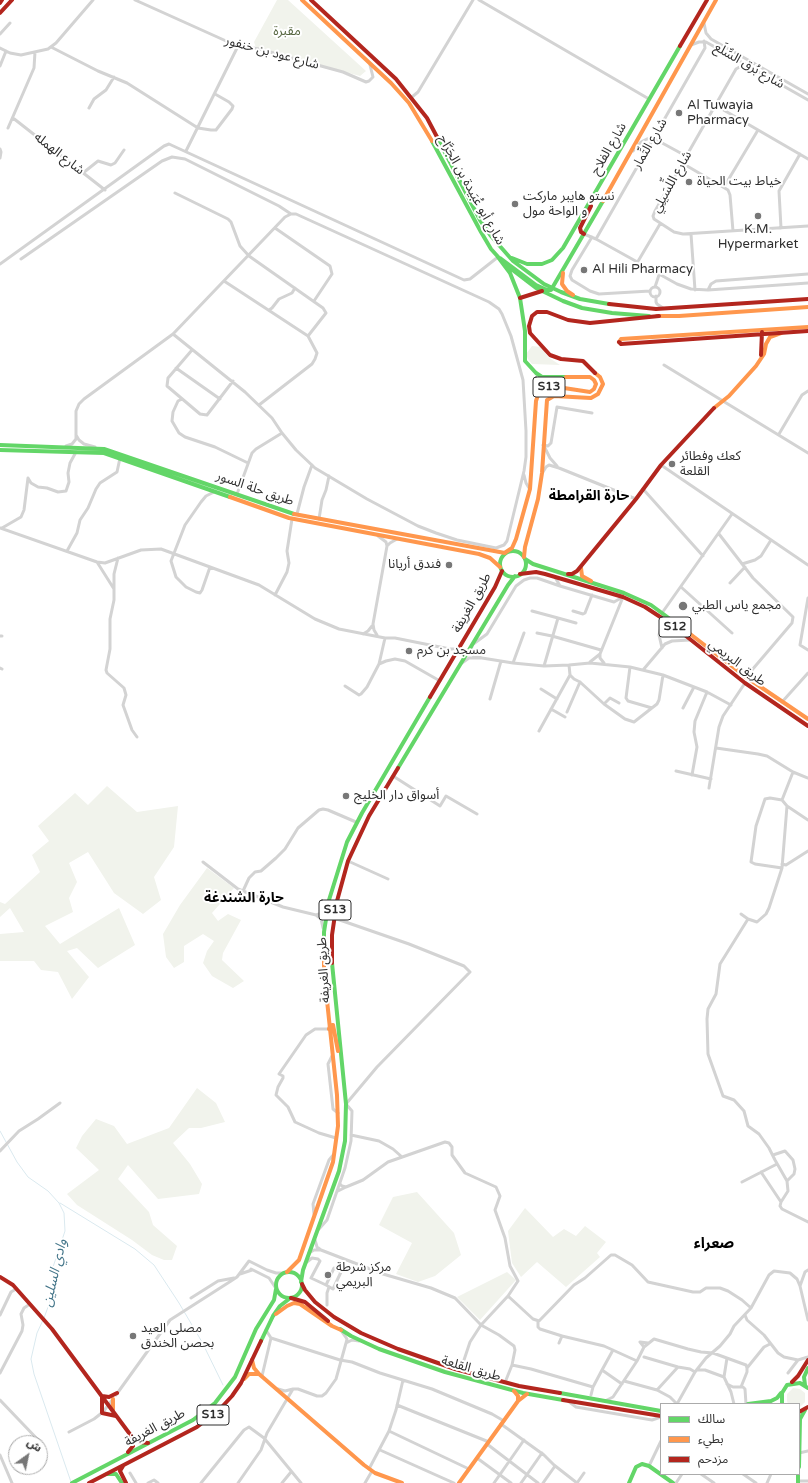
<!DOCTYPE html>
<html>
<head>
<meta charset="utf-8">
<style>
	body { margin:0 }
	#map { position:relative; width:808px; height:1483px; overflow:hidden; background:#fff; font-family:"Varela Round","Noto Sans Arabic",sans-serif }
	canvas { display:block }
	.legend { position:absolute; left:660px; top:1403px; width:140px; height:72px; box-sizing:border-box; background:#fff; border:1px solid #ababab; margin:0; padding:5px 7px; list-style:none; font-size:12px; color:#2e2e2e }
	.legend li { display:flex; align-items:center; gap:8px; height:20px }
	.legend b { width:20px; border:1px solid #ababab }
	.north { position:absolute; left:8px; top:1435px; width:40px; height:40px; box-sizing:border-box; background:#fff; border:1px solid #ababab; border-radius:50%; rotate:33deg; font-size:11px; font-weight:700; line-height:16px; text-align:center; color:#2e2e2e }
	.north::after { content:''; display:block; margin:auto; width:14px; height:18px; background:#777; clip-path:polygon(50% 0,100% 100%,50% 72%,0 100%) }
</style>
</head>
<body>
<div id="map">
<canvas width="808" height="1483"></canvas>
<ul class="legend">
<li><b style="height:5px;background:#63d668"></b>سالك</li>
<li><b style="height:5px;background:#ff974d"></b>بطيء</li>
<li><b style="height:5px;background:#b3261e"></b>مزدحم</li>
</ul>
<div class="north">ش</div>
</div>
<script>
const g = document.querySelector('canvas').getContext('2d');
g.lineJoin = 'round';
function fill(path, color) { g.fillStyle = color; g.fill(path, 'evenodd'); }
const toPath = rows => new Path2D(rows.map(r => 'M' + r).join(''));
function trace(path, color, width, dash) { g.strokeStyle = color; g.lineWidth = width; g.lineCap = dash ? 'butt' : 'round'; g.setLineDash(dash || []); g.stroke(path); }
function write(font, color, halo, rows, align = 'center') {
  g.font = font + ' "Varela Round","Noto Sans Arabic",sans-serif'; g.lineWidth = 4; g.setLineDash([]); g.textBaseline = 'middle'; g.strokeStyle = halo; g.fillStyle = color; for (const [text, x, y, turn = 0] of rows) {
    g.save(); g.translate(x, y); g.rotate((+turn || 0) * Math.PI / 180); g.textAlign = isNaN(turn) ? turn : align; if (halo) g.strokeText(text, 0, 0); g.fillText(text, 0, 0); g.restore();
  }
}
const green = toPath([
	[277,0,288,0,366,71,360,76,256,48,254,42],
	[532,346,541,347,548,357,560,365,532,364,528,359,526,354],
	[107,786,137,812,178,806,174,847,154,877,161,900,143,914,114,893,88,852,69,863,77,882,69,898,73,912,45,926,60,944,119,908,135,945,98,968,77,948,67,951,89,977,72,999,58,972,41,970,34,961,0,961,0,934,24,932,10,908,0,917,0,902,5,904,40,872,32,855,49,841,38,826,75,793,88,805],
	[207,868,234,888,212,913,218,921,228,914,241,920,223,953,222,960,244,981,233,988,212,976,203,963,207,951,214,941,203,934,184,946,184,962,174,968,166,957,163,934,180,905],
	[197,1088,216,1103,225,1122,201,1128,189,1128,173,1143,190,1164,202,1184,199,1194,158,1199,128,1165,118,1179,149,1212,153,1225,177,1246,172,1260,164,1260,152,1255,132,1240,77,1205,67,1194,99,1170,76,1148,82,1136,96,1119,114,1126,127,1144,169,1128],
	[417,1192,454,1233,461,1255,435,1276,418,1282,396,1274,412,1243,379,1225,393,1197],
	[525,1208,553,1237,564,1229,576,1236,585,1226,606,1242,597,1253,600,1257,566,1287,537,1262,521,1277,512,1263,508,1231],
	[507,1272,516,1280,480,1320,457,1297],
	[793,1388,800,1389,805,1393,805,1402,800,1407,799,1404,788,1404,787,1401,787,1394]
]);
const stream = toPath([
	[0,1131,17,1162,28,1177,48,1191,59,1203,64,1213,65,1231,53,1267,51,1299,44,1318],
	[60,1203,135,1249,154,1265,179,1303,202,1342,223,1385],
	[43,1320,37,1333,31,1359,34,1374,71,1482]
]);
const street = toPath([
	[135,0,235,45,259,49,343,72,366,82,369,81,373,77,370,65],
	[479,0,649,99],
	[704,23,706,33,711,39,808,94],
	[0,34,10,23],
	[691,45,699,42,706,42,808,100],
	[51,47,98,71,127,83,198,128,211,130,216,130,232,109,233,106,229,102,215,94],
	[0,48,10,53,21,55,48,49,56,43,93,0],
	[745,64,736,69,655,211,653,216,654,219,674,232,683,234,808,226],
	[0,66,6,51],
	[412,97,418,92,473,0],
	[715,105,808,159],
	[89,108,94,99,106,90,114,77],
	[13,118,105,190],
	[8,128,34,68,35,52],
	[0,149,1,152,0,158],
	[186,151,238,46],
	[633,151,641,142,647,139,653,138,686,156],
	[682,163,728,190,730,195,733,231],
	[83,173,98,161,111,165,115,163,124,150],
	[724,187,758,130],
	[175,193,228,219,231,222,240,246,249,256,323,308,326,313,308,336],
	[275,228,330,266,332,274,314,301],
	[781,228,779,191,800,154],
	[584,234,596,239,677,284,691,289,708,290,808,283],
	[691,234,695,290],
	[592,237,572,270,570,276,572,280,590,291,599,294,650,291],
	[596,239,705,48,704,41],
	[21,259,162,161,172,157,185,159,279,206,291,214],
	[637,263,660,224],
	[0,264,164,146,169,144,464,280,470,279,498,257],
	[224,281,308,336,317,353,315,359,312,364,259,405],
	[655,287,659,275],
	'650 292a5 5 0 1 1 10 0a5 5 0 1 1-10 0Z',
	[708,290,711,284,716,281,808,274],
	[656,296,656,302,657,304,663,308],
	[269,310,272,308,279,299,292,293,295,288],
	[192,350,168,378,167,386,200,414,207,415,233,381],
	[664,365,808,453],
	[176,368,220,399],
	[182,399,178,401,173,412,172,421,179,433,185,437,215,447,248,463],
	[779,434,802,395,808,391],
	[76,435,79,440,84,444,95,447],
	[543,445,548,446,551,443,557,407,592,413],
	[66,446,72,444,76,439,76,411,79,404,84,399,173,334,285,217,291,214,296,214,489,302,499,309,502,314,511,336,523,380,526,431,526,457,524,471,507,541,504,545,496,548,457,540,436,533,418,526,367,499,315,468,296,450,282,433,272,418,245,392,173,334],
	[544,446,550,458,557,466],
	[661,465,808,565],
	[543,472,546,467,549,465,559,468,636,499],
	[524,475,526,483,529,488],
	[643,489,703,556],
	[237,494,252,453,256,449,282,433],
	[297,514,304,487,312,465],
	[319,519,322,500,326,490,329,476],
	[0,528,97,562,105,563,141,550,161,549,259,585,315,619,339,629,385,638,395,638,450,649,454,649,459,648],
	[2,528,21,517,24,510,28,478,31,483,38,487,47,488,58,492,66,491,69,482,68,473,70,463,76,452],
	[719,534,753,578,793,617,792,623,746,677],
	[378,536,386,542,387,546],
	[67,551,77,533,80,520,88,508,96,489,100,483,117,472,120,458],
	[118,558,114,574,114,600,110,619,110,649,106,670,107,673,124,688,126,695,123,705,132,730,137,737],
	[97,562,114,589],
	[742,564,755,560,761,556,771,540],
	[210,567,202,590,200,593,196,592,186,587,176,577,171,561,185,525,201,502,206,496,214,492],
	[555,577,560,586,614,602,623,597],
	[730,583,745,567],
	[681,587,732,633],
	[275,595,287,572,289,563,287,551,292,519],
	[808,598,800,645,808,650],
	[573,611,583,614,585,613,592,595],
	[662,613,732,514],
	[558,618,576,623],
	[537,633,552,636,601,650],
	[363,634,368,631,372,626],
	[377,635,374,630,373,624,387,546,390,543,397,539],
	[0,636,2,636],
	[662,648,659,635,663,618],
	[600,654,623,597],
	[482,658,513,663,544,666,558,618,532,611],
	[590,662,600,654,600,658,604,663],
	[462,663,469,658,482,658,474,656,471,653,472,645,487,634,516,586,524,580,530,578,537,578,560,586],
	[513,663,524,633],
	[379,664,385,638],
	[544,666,569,665,590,663,630,667,663,675,707,692,731,705],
	[630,667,626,698,628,701,652,708],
	[0,668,2,669],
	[643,670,665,644,672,641,690,640],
	[570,675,574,679,580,682,604,704,625,719,634,722,657,704,659,700,663,675],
	[345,686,359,695,361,694,367,687,379,664,386,661,395,659,405,661,440,681],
	[541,689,557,699],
	[490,699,501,661],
	[782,702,808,673],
	[604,704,610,698,619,703],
	[683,708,694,687],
	[551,709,565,717],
	[567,712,580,682],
	[539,731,570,675,569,665],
	[716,748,758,754,767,756,793,772,782,800],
	[676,771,711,779],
	[793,772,808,778],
	[692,775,697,747,694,732,695,721,707,692],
	[393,776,440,806,446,796,477,814],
	[709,788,719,727,723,716,745,683],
	[348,861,388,879],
	[203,862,238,889,283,907,316,915],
	[782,864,786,865,808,851],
	[782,868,755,864,751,862,756,826,765,799,770,798,782,800,787,806,808,820],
	[243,891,249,878,255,872,261,871,276,858,285,849,298,828,319,810,323,809,328,810,356,822],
	[741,914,748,919,757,922,766,914,769,908,782,868,787,806],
	[748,919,720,964,716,994,708,1009,707,1019,708,1054,723,1096,734,1100,744,1111,748,1126,759,1134,769,1148,775,1160,787,1181,788,1191,781,1202,780,1206,782,1209,808,1222],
	[323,928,321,919,316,915,322,913,327,905],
	[329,1029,315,1029,306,1035,279,1074,283,1076,283,1078,278,1087,276,1095,288,1107,295,1122,319,1133,336,1138],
	[332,1056,328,1064,333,1109,338,1113],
	[351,1135,379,1141,393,1149,402,1157],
	[0,1151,19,1131,38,1119,60,1103],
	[773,1155,785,1151,793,1160,795,1169,794,1174,787,1181],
	[761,1172,781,1202],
	[742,1182,777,1164],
	[346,1187,363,1180,388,1162,445,1142,449,1143,452,1147,452,1155,465,1173,496,1187,500,1196,495,1210,505,1238,510,1266,518,1281,508,1296,481,1325,470,1342,463,1363,465,1368,469,1372],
	[338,1191,346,1187,342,1186,340,1184],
	[314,1214,313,1204,329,1160,334,1154],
	[319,1229,327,1220,345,1168,351,1141,352,1111,346,1104,377,1067,470,972,464,966,409,944,334,918],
	[315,1240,317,1247,321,1250],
	[309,1253,314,1250,321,1250,383,1274,431,1288,455,1298,481,1325,499,1335,514,1346,515,1350,512,1365],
	[307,1262,312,1258,318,1259,320,1261,311,1278,326,1285,333,1289,341,1272,334,1268,326,1285],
	[251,1269,269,1278,275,1287],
	[808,1270,805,1272,800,1286,808,1320],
	[240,1274,252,1270],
	[508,1296,533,1319,539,1321,574,1285,585,1278,611,1255,615,1255,632,1265,648,1282,693,1292,700,1292,706,1288,720,1288,728,1291,742,1300,751,1308],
	[191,1298,218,1281,234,1278],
	[327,1305,327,1293,329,1287],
	[0,1315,11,1292,16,1289],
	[745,1315,747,1320,764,1335,778,1353,784,1357,798,1360,788,1373],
	[538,1321,538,1327,540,1329,562,1336,604,1346,637,1361],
	[342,1332,347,1339,346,1343,352,1340,359,1341],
	[271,1338,340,1360,352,1362,380,1373,432,1389,492,1414,504,1421],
	[559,1343,562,1336],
	[644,1347,640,1342,648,1343],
	[644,1357,678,1367,690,1369,695,1372],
	[727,1358,724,1377,731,1392,734,1404],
	[798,1360,808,1357],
	[747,1368,764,1347,770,1344],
	[602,1370,613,1350],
	[698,1370,705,1370,724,1377],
	[0,1373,22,1331,23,1325,21,1314,24,1308,30,1304],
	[262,1376,271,1338,266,1330],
	[506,1380,512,1365,531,1369,593,1387],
	[624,1381,657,1390,670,1397,677,1404],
	[727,1384,733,1387,743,1387,745,1389,746,1404],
	[293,1389,298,1389,317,1396,322,1396,326,1393,336,1379,346,1343],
	[657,1390,678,1367],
	[116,1395,170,1320,231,1281,237,1277,249,1261,267,1270,276,1273,284,1273],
	[591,1395,593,1387,602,1370,622,1384],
	[0,1400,42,1444],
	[568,1401,576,1407,652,1420,661,1417],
	[605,1401,613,1397,637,1361,644,1347,654,1339,688,1349,701,1352,713,1353,746,1365,747,1368,747,1372,741,1387],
	[677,1404,695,1372,706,1358,720,1346,730,1334,734,1326,751,1308,769,1275,774,1271,790,1273,797,1279,800,1286],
	[397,1405,489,1442],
	[501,1424,544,1455,554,1465,577,1483],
	[389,1431,469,1469],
	[69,1432,94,1419,103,1412,113,1399],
	[487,1444,538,1483],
	[380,1450,454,1483],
	[799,1453,808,1451],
	[0,1455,12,1483],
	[477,1458,511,1483],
	[649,1466,661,1441],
	[369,1469,389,1431,396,1410,403,1380],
	[130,1473,136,1483],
	[701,1474,714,1483],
	[743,1474,756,1483],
	[798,1481,808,1481],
	[148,1483,154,1480,158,1483],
	[201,1483,244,1430,249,1427,264,1438,301,1483],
	[238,1483,261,1450,267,1433,293,1389,285,1391,278,1389],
	[282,1483,291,1472],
	[365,1483,372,1471],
	[494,1483,524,1440],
	[521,1483,542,1453],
	[543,1483,555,1466],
	[577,1483,584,1473],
	[676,1483,682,1474],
	[767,1483,771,1474]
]);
const fast = toPath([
	[437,137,480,220,491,236,513,261,544,284,561,292,580,299,609,304],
	[432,141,481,232,491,249,500,259],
	[498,257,510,273,520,298,525,331,525,361,536,373,542,377,566,377],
	[500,258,536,285,547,290,551,290,603,201],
	[512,258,527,264,542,264,552,260,563,248,680,46],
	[506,265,536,288,563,301,582,308,612,313,649,316],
	[0,445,104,449,294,514],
	[0,450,104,453,230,497],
	'500 564a13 13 0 1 1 26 0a13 13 0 1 1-26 0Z',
	[525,559,533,564,624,593,651,605,685,630],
	[398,768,508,585,515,576],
	[324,951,324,932,329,900,347,842,362,813,430,697],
	'276 1285a13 13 0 1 1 26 0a13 13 0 1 1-26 0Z',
	[301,1282,303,1270,339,1171,345,1141,346,1104,332,963],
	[340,1329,351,1336,379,1349,445,1372,523,1393,563,1400],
	[261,1341,273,1316,280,1306,289,1299],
	[805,1385,804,1377,808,1368],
	[560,1393,661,1411],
	[748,1404,771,1401,777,1398,781,1393],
	[782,1404,782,1393,787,1385,800,1383,808,1388],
	[799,1467,800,1419,805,1410],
	[107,1474,116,1474,122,1483],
	[798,1474,798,1483],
	[72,1483,193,1420,215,1403,235,1377,256,1329,274,1300,276,1289],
	[629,1483,636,1467,642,1464,649,1466,673,1483]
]);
const slow = toPath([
	[302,0,391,83,409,103,432,141],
	[603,201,716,0],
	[563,273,562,284,567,291,573,295],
	[657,316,679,316,808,307],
	[619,342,621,339,808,327],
	[714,408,729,396,756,366,764,354,766,344,770,337,781,333],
	[230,497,289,518,479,554,490,558,500,567],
	[294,514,505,553],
	[506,552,512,548,516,539,530,489,536,401,539,392,543,388,551,386,590,392,594,389,596,384,594,380,590,377,566,377],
	[524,557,525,547,538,499,542,473,547,400,554,396,591,398,598,394,603,384,600,377,595,373],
	[581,568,582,576,591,581],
	[685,630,746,677,808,719],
	[329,1029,330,1026,333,1025,338,1051],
	[287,1272,299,1260,333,1162,338,1126,337,1095,324,972,324,951],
	[276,1314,287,1306,294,1303,300,1304,332,1326,341,1330],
	[252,1360,254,1368,259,1374,364,1465,375,1473,402,1483],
	[244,1379,249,1374,259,1374],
	[514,1391,518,1396,518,1401,527,1394],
	[113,1399,113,1410],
	[459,1483,518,1401]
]);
const jam = toPath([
	[311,0,396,79,427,118,437,137],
	[0,3,2,0],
	[0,13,12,0],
	[680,46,707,0],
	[584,234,581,232,580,228,591,206],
	[520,298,542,291],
	[609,304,656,309,808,299],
	[619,342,621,344,808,331],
	[761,355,762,332],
	[595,373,583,361,561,359,550,355,530,333,529,326,532,316,537,312,547,312,568,320,590,323,659,316],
	[520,574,536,572,545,574,623,597,645,607,671,624,745,683,808,726],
	[568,574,572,574,577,571,636,499,661,465,714,408],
	[430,697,495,587,502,571],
	[332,963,332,935,337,901,348,861,369,816,398,768],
	[0,1277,13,1285,52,1329,132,1437,140,1442,148,1443],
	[302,1284,305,1290,315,1302,334,1317,361,1333,398,1349,455,1369,519,1386,560,1393],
	[291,1298,305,1302,328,1321],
	[792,1382,798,1376,808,1360],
	[563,1400,661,1416],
	[799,1412,808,1407],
	[116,1416,102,1413,102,1396,109,1397,117,1393],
	[128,1452,133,1446,132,1437],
	[123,1466,120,1471,126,1483],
	[89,1483,197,1427,220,1409,232,1396,241,1383,261,1341]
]);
const markers = [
	[679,113,4,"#777"],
	[689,182,4,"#777"],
	[515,204,4,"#777"],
	[758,216,4,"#777"],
	[584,270,4,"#777"],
	[672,464,4,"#777"],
	[449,565,4,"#777"],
	[683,606,5,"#777"],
	[409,651,4,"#777"],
	[346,796,4,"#777"],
	[328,1275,4,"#777"],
	[133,1336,4,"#777"]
];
const shields = [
	[549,387,32],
	[675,627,32],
	[335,910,32],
	[213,1415,32]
];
const shieldNames = [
	["S13",549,387],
	["S12",675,627],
	["S13",335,910],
	["S13",213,1415]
];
const parkNames = [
	["مقبرة",287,32]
];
const streetNames = [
	["شارع عود بن خنفور",272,53,15],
	["شارع بُرق السِّلَع",749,66,30],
	["شارع التِّمار",650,144,-60],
	["شارع الفلاح",609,149,-60],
	["شارع الهمله",59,154,38],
	["شارع اللِّسَيلِي",672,182,-61],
	["شارع أبو عُبَيدة بن الجَرَّاح",471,190,61],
	["طريق حلة السور",255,489,19],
	["طريق الغريفة",472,603,-61],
	["طريق البريمي",737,663,37],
	["طريق الغريفة",324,970,-93],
	["طريق القلعة",471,1369,16],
	["طريق الغريفة",155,1428,-28]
];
const poiNames = [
	["Al Tuwayia",687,106],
	["Pharmacy",687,121],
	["خياط بيت الحياة",697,182],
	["نستو هايبر ماركت",523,197],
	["و الواحة مول",523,212],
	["K.M.",758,230,"center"],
	["Hypermarket",758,245,"center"],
	["Al Hili Pharmacy",592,270],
	["كعك وفطائر",680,457],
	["القلعة",680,472],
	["فندق أريانا",441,565,"right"],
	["مجمع ياس الطبي",692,606],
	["مسجد بن كرم",417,651],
	["أسواق دار الخليج",354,796],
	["مركز شرطة",336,1268],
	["البريمي",336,1283],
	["مصلى العيد",141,1329],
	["بحصن الخندق",141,1344]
];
const neighbourhoodNames = [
	["حارة القرامطة",589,496],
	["حارة الشندغة",244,898]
];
const waterNames = [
	["وادي السلين",55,1273,-77]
];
const quarterNames = [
	["صعراء",714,1244]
];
fill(green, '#f1f3ec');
trace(stream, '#dae9ef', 1);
trace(street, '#d3d3d3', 3);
trace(fast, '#63d668', 4);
trace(slow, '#ff974d', 4);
trace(jam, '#b3261e', 4);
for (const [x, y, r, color] of markers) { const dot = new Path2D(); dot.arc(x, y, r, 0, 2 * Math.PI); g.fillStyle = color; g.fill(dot); trace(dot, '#fff', 1.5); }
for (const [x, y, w] of shields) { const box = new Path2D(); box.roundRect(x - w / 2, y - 10, w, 20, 3); g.fillStyle = '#fff'; g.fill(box); trace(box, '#2e2e2e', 1); }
write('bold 12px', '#2e2e2e', null, shieldNames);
write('13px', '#55653f', '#fff', parkNames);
write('13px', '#2e2e2e', '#fff', streetNames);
write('13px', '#2e2e2e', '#fff', poiNames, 'left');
write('bold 14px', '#000', '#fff', neighbourhoodNames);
write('italic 14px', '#437589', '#fff', waterNames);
write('bold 15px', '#000', '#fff', quarterNames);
</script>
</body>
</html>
